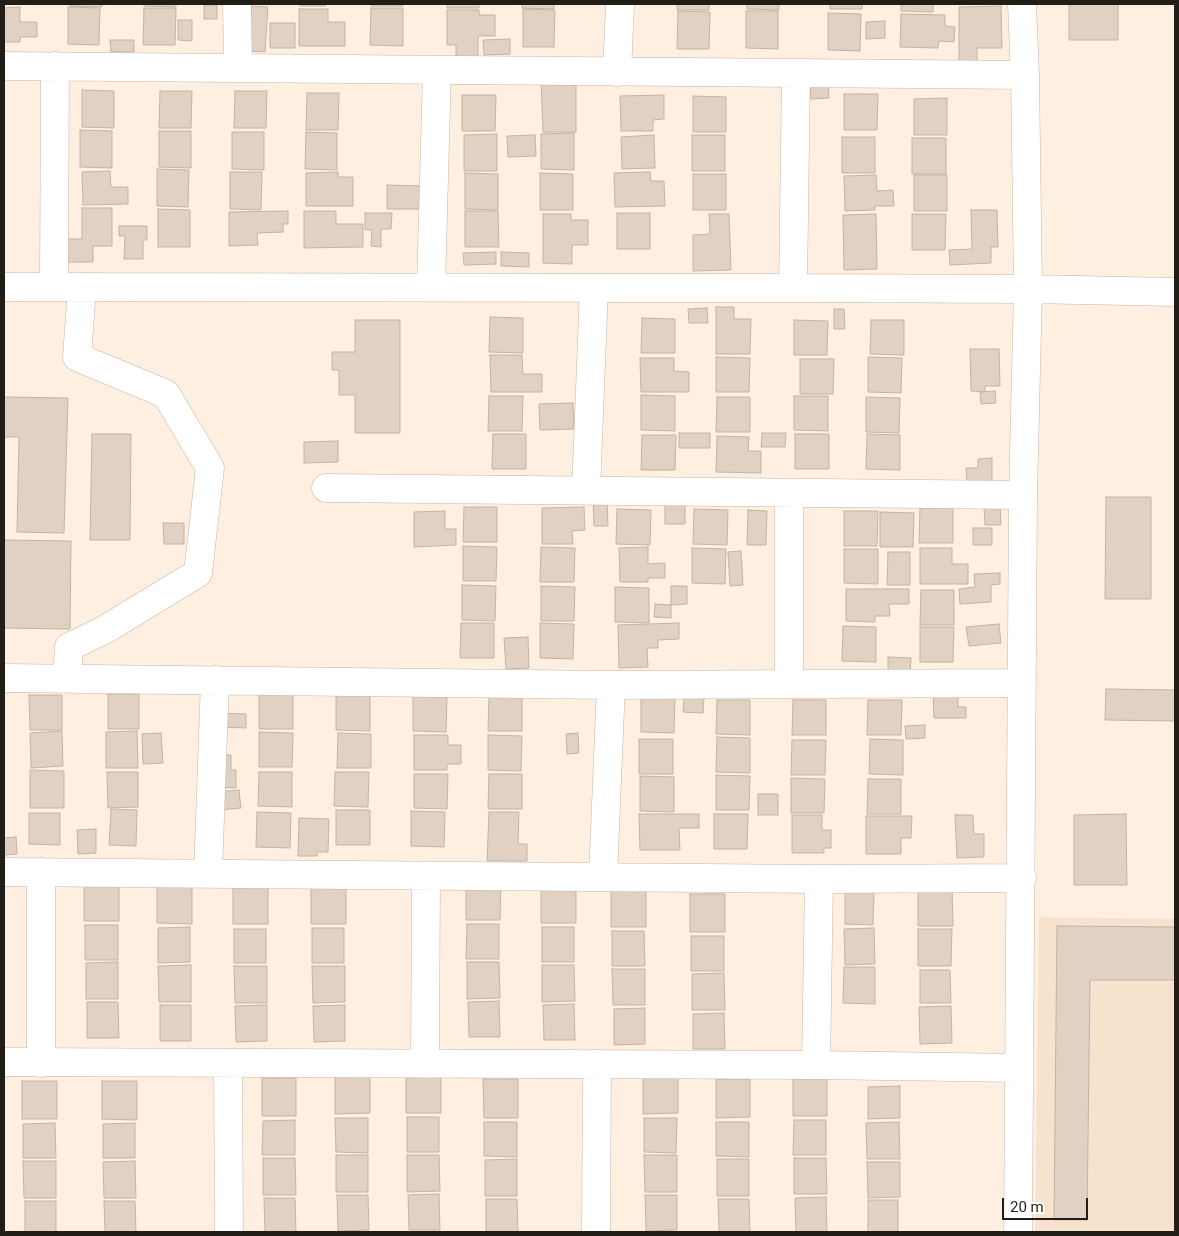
<!DOCTYPE html>
<html>
<head>
<meta charset="utf-8">
<style>
	body { margin:0 }
	#map { position:relative; width:1179px; height:1236px; overflow:hidden; background:#ffefe0; font-family:Roboto,sans-serif }
	canvas { display:block }
	.frame { position:absolute; inset:0; border:5px solid #221d17; pointer-events:none }
	.scale { position:absolute; left:1002px; top:1198px; width:86px; height:22px; box-sizing:border-box; border:2px solid #221d17; border-top:0; padding-left:6px; font-size:15px; line-height:18px; white-space:nowrap; color:#221d17; -webkit-text-stroke:4px #fff; paint-order:stroke }
</style>
</head>
<body>
<div id="map">
<canvas width="1179" height="1236"></canvas>
<div class="frame"></div>
<div class="scale">20 m</div>
</div>
<script>
const g = document.querySelector('canvas').getContext('2d');
g.lineJoin = 'round';
function fill(path, color) { g.fillStyle = color; g.fill(path, 'evenodd'); }
const toPath = rows => new Path2D(rows.map(r => 'M' + r).join(''));
function trace(path, color, width, dash) { g.strokeStyle = color; g.lineWidth = width; g.lineCap = dash ? 'butt' : 'round'; g.setLineDash(dash || []); g.stroke(path); }
const built = toPath([
	[1039,917,1175,919,1175,1232,1035,1232]
]);
const building = toPath([
	[70,4,102,4,102,7,70,6,70,4],
	[144,4,176,4,176,7,144,6,144,4],
	[300,4,326,4,326,6,300,6,300,4],
	[371,4,403,4,403,6,371,6,371,4],
	[447,4,479,4,479,8,447,8,447,4],
	[522,4,554,4,554,9,522,8,522,4],
	[677,4,709,4,709,10,677,10,677,4],
	[747,4,779,4,779,10,747,9,747,4],
	[830,4,862,4,862,9,830,9,830,4],
	[901,4,933,4,933,12,901,11,901,4],
	[1069,4,1118,4,1118,40,1069,40,1069,4],
	[204,5,217,5,217,19,204,19,204,5],
	[251,6,268,7,265,52,249,51,251,6],
	[1001,6,1002,48,977,48,977,63,959,63,959,7,1001,6],
	[20,7,20,22,37,22,37,37,20,37,20,42,4,42,4,8,20,7],
	[68,7,100,8,99,45,68,44,68,7],
	[144,8,176,8,175,45,143,45,144,8],
	[371,8,403,8,403,46,370,45,371,8],
	[299,9,328,9,328,22,345,22,345,46,299,46,299,9],
	[523,9,555,10,554,47,523,47,523,9],
	[447,10,479,10,479,15,495,15,495,36,478,36,478,58,456,58,456,45,447,45,447,10],
	[678,11,710,12,709,49,677,49,678,11],
	[746,11,778,11,778,49,746,48,746,11],
	[828,13,861,14,860,51,828,50,828,13],
	[901,14,945,15,945,26,955,27,954,42,939,41,938,48,900,47,901,14],
	[178,20,192,20,192,41,178,40,178,20],
	[885,21,885,38,866,39,866,22,885,21],
	[270,23,295,23,295,48,270,48,270,23],
	[510,39,510,54,484,55,483,40,510,39],
	[110,40,134,40,134,52,111,52,110,40],
	[828,78,829,98,811,99,810,79,828,78],
	[541,80,576,81,576,132,543,132,541,80],
	[82,90,114,91,114,128,82,127,82,90],
	[160,91,192,91,191,128,159,128,160,91],
	[235,91,267,91,266,128,234,128,235,91],
	[307,93,339,93,338,130,306,130,307,93],
	[844,94,878,94,877,130,844,130,844,94],
	[462,95,496,95,495,131,462,131,462,95],
	[664,95,664,119,653,120,653,131,621,131,620,96,664,95],
	[693,96,726,97,726,132,693,132,693,96],
	[947,98,947,135,914,135,914,99,947,98],
	[80,130,112,131,112,168,80,167,80,130],
	[159,131,191,131,191,168,159,167,159,131],
	[232,132,264,132,264,170,232,169,232,132],
	[306,132,337,133,337,170,305,169,306,132],
	[574,133,574,170,541,169,541,134,574,133],
	[497,134,497,171,464,171,464,135,497,134],
	[535,135,536,156,508,157,507,136,535,135],
	[654,135,655,168,622,169,621,137,654,135],
	[692,135,725,135,725,171,692,171,692,135],
	[842,137,875,137,875,173,842,173,842,137],
	[912,138,946,138,946,174,912,174,912,138],
	[157,169,189,170,188,207,157,206,157,169],
	[110,171,111,187,128,187,128,204,83,205,82,172,110,171],
	[230,172,262,172,261,210,230,209,230,172],
	[338,172,338,177,353,177,353,206,306,206,306,173,338,172],
	[650,172,651,181,664,181,665,206,615,207,614,173,650,172],
	[465,173,498,174,498,210,465,209,465,173],
	[540,173,573,174,573,210,540,210,540,173],
	[693,174,726,174,726,210,693,210,693,174],
	[876,175,877,191,893,190,894,206,875,206,875,210,845,211,844,176,876,175],
	[914,175,947,175,947,211,914,211,914,175],
	[387,185,422,186,422,209,387,209,387,185],
	[82,208,112,208,112,246,93,246,93,262,61,262,61,239,82,239,82,208],
	[158,209,190,210,190,247,158,247,158,209],
	[971,210,997,210,998,247,991,247,991,263,950,265,949,250,972,249,971,210],
	[288,211,288,224,283,224,283,232,257,233,258,245,229,246,229,212,288,211],
	[304,211,336,211,336,224,363,224,363,247,304,248,304,211],
	[465,211,498,211,499,247,465,247,465,211],
	[365,213,392,213,391,229,381,229,381,247,371,246,372,230,365,230,365,213],
	[617,213,650,213,650,249,617,249,617,213],
	[543,214,571,214,571,220,588,220,588,245,572,245,572,264,543,263,543,214],
	[709,214,729,214,731,270,693,271,693,235,710,234,709,214],
	[876,214,877,269,844,270,843,215,876,214],
	[912,214,946,214,945,250,912,250,912,214],
	[119,226,147,226,147,240,143,240,143,259,124,259,125,236,119,236,119,226],
	[496,252,496,264,464,265,463,253,496,252],
	[501,252,529,253,529,267,501,266,501,252],
	[716,307,734,307,734,319,751,319,750,354,716,354,716,307],
	[707,308,708,323,689,323,688,309,707,308],
	[834,309,844,309,845,329,834,329,834,309],
	[490,317,523,318,523,353,489,352,490,317],
	[642,318,675,319,675,353,641,353,642,318],
	[355,320,400,320,400,433,355,433,355,395,339,395,339,370,332,370,332,352,355,352,355,320],
	[794,320,828,321,827,355,794,355,794,320],
	[871,320,904,320,904,355,870,354,871,320],
	[970,349,999,349,1000,386,985,386,985,392,971,391,970,349],
	[490,355,522,355,523,374,542,374,542,392,491,392,490,355],
	[716,357,750,358,749,392,716,392,716,357],
	[868,357,902,358,901,393,868,392,868,357],
	[640,358,674,358,674,371,689,372,689,392,641,392,640,358],
	[800,359,834,359,833,394,800,394,800,359],
	[995,391,996,403,981,404,980,392,995,391],
	[641,395,675,396,675,431,641,430,641,395],
	[489,396,523,396,522,431,488,431,489,396],
	[794,396,828,396,828,431,794,430,794,396],
	[4,397,68,398,64,533,17,532,19,437,4,437,4,397],
	[717,397,750,397,750,432,716,432,717,397],
	[866,397,900,398,899,433,866,432,866,397],
	[573,403,574,429,540,430,539,404,573,403],
	[679,433,710,433,710,448,679,448,679,433],
	[762,433,786,433,785,447,761,447,762,433],
	[92,434,131,434,130,540,90,540,92,434],
	[493,434,526,434,526,469,492,469,493,434],
	[795,434,829,434,829,469,795,469,795,434],
	[867,434,900,435,900,470,866,469,867,434],
	[642,435,676,435,675,470,641,470,642,435],
	[717,436,749,437,748,451,761,451,761,473,716,472,717,436],
	[338,441,338,462,304,463,304,442,338,441],
	[992,458,992,481,979,481,967,486,966,468,978,468,978,459,992,458],
	[593,497,607,497,608,526,594,526,593,497],
	[1106,497,1151,497,1151,599,1105,599,1106,497],
	[665,498,685,498,685,524,665,524,665,498],
	[1000,506,1001,525,985,525,984,507,1000,506],
	[464,507,497,507,497,542,463,542,464,507],
	[584,507,585,530,572,531,573,544,542,544,542,508,584,507],
	[920,508,953,508,953,543,919,543,920,508],
	[617,509,651,510,650,545,616,544,617,509],
	[694,509,728,510,727,545,693,544,694,509],
	[748,510,767,511,766,545,747,545,748,510],
	[445,511,445,529,456,529,456,545,414,547,414,512,445,511],
	[844,511,878,511,877,546,844,546,844,511],
	[880,512,914,513,913,547,880,547,880,512],
	[163,523,184,523,184,544,164,544,163,523],
	[973,528,992,528,992,545,973,545,973,528],
	[4,540,71,541,70,629,4,628,4,540],
	[463,546,497,547,496,581,463,581,463,546],
	[541,547,575,548,574,582,540,582,541,547],
	[648,547,648,564,665,563,665,578,648,578,648,582,620,582,619,548,648,547],
	[692,548,726,549,725,584,692,583,692,548],
	[920,548,952,548,952,564,968,564,968,584,920,584,920,548],
	[844,549,878,549,878,584,844,583,844,549],
	[741,551,743,585,730,586,728,552,741,551],
	[888,552,910,552,910,585,887,585,888,552],
	[1000,573,1000,584,991,585,991,602,960,604,959,589,975,587,974,574,1000,573],
	[462,585,496,586,495,621,462,620,462,585],
	[541,586,575,587,574,621,541,621,541,586],
	[671,586,687,586,687,604,671,605,671,586],
	[615,587,649,588,649,623,615,622,615,587],
	[846,589,909,589,909,604,889,604,890,616,875,616,875,622,846,621,846,589],
	[921,590,954,590,954,625,920,625,921,590],
	[655,604,671,605,671,618,654,617,655,604],
	[461,623,494,623,494,658,460,658,461,623],
	[540,623,574,624,573,659,540,658,540,623],
	[679,623,679,639,658,640,658,648,647,648,648,667,619,668,618,625,679,623],
	[999,624,1001,643,969,646,966,627,999,624],
	[843,626,876,627,876,662,842,661,843,626],
	[920,627,954,627,953,662,920,662,920,627],
	[528,637,529,668,506,669,504,638,528,637],
	[888,657,911,658,910,674,888,674,888,657],
	[1106,689,1175,690,1175,721,1105,720,1106,689],
	[933,690,958,690,958,707,966,707,966,718,934,718,933,690],
	[108,694,139,694,139,729,108,729,108,694],
	[259,694,293,695,293,729,259,729,259,694],
	[29,695,62,695,62,730,30,730,29,695],
	[336,695,370,696,370,731,336,730,336,695],
	[413,696,447,697,446,732,413,731,413,696],
	[489,696,522,697,522,731,488,731,489,696],
	[641,697,675,698,674,733,641,732,641,697],
	[684,698,704,698,703,713,683,712,684,698],
	[717,700,750,700,750,735,716,734,717,700],
	[793,700,826,700,826,735,792,735,793,700],
	[868,700,902,700,901,735,867,735,868,700],
	[218,713,246,714,246,728,218,727,218,713],
	[925,725,925,738,906,739,905,726,925,725],
	[62,731,63,766,31,768,30,733,62,731],
	[137,731,138,768,106,768,106,732,137,731],
	[259,732,293,733,292,767,259,767,259,732],
	[161,733,163,763,143,764,142,734,161,733],
	[338,733,371,734,371,768,337,768,338,733],
	[578,733,579,753,567,754,566,734,578,733],
	[414,735,448,735,448,745,461,745,461,764,447,764,447,770,414,770,414,735],
	[488,735,522,736,521,771,488,770,488,735],
	[717,737,750,738,750,773,716,772,717,737],
	[639,739,673,739,673,774,639,774,639,739],
	[870,739,903,740,903,775,869,774,870,739],
	[792,740,826,740,825,775,791,775,792,740],
	[216,755,231,755,231,770,236,770,236,788,216,787,216,755],
	[30,770,64,771,64,808,30,808,30,770],
	[107,772,138,772,138,807,108,808,107,772],
	[259,772,292,772,292,807,258,806,259,772],
	[335,772,369,772,368,807,334,806,335,772],
	[414,774,448,774,447,809,414,808,414,774],
	[489,774,522,774,522,809,488,809,489,774],
	[716,775,750,776,749,810,716,810,716,775],
	[640,776,674,777,674,812,640,811,640,776],
	[791,778,825,779,824,813,791,813,791,778],
	[868,779,901,779,901,814,867,814,868,779],
	[239,790,241,808,219,810,217,792,239,790],
	[758,794,778,794,778,815,758,815,758,794],
	[111,809,137,810,136,846,109,845,111,809],
	[336,810,370,810,370,845,336,845,336,810],
	[411,811,445,812,444,847,411,846,411,811],
	[257,812,291,813,290,848,256,847,257,812],
	[489,812,519,812,518,844,527,844,527,861,487,861,489,812],
	[29,813,60,813,60,845,29,844,29,813],
	[639,814,699,814,699,828,679,828,680,850,640,850,639,814],
	[714,814,748,814,747,849,714,849,714,814],
	[1126,814,1127,885,1074,885,1074,815,1126,814],
	[792,815,822,815,822,830,831,830,831,848,824,848,824,853,792,853,792,815],
	[955,815,973,815,974,834,984,834,984,857,957,858,955,815],
	[866,816,912,816,911,838,901,838,901,854,866,854,866,816],
	[299,818,329,819,328,852,317,852,317,856,298,856,299,818],
	[96,829,96,853,78,854,77,830,96,829],
	[16,837,17,854,4,855,4,838,16,837],
	[501,881,500,920,466,920,466,882,501,881],
	[84,882,119,882,119,921,84,921,84,882],
	[157,885,192,885,192,924,157,923,157,885],
	[541,885,576,885,576,923,541,923,541,885],
	[233,886,268,886,268,924,233,924,233,886],
	[311,886,346,886,346,924,311,924,311,886],
	[918,888,952,888,953,926,918,926,918,888],
	[611,889,646,889,646,927,611,927,611,889],
	[845,892,874,892,873,925,845,924,845,892],
	[690,894,725,894,725,932,690,932,690,894],
	[467,924,499,924,499,959,466,959,467,924],
	[85,925,118,925,118,960,85,960,85,925],
	[1057,926,1175,927,1175,980,1090,980,1087,1220,1054,1220,1057,926],
	[190,927,190,962,158,963,158,928,190,927],
	[542,927,574,927,574,962,542,962,542,927],
	[312,928,344,928,344,963,312,963,312,928],
	[874,928,875,964,845,965,844,929,874,928],
	[234,929,266,929,266,963,234,963,234,929],
	[918,929,952,929,951,966,918,966,918,929],
	[612,931,644,931,645,966,612,966,612,931],
	[691,936,724,936,724,971,691,971,691,936],
	[118,962,118,999,86,999,86,963,118,962],
	[467,962,499,962,500,998,467,999,467,962],
	[191,965,191,1002,159,1002,158,966,191,965],
	[542,965,574,965,575,1001,542,1002,542,965],
	[234,966,267,966,267,1003,235,1003,234,966],
	[312,966,345,966,345,1002,313,1003,312,966],
	[844,967,875,967,875,1004,843,1003,844,967],
	[612,969,645,969,645,1005,613,1005,612,969],
	[920,970,950,970,951,1003,920,1003,920,970],
	[724,973,725,1010,692,1010,692,974,724,973],
	[499,1001,500,1037,469,1037,468,1002,499,1001],
	[87,1002,118,1002,119,1038,87,1038,87,1002],
	[574,1004,575,1040,544,1040,543,1005,574,1004],
	[160,1005,191,1005,191,1041,160,1041,160,1005],
	[267,1005,267,1041,236,1042,235,1006,267,1005],
	[345,1005,345,1041,314,1042,313,1006,345,1005],
	[951,1006,952,1043,920,1044,919,1007,951,1006],
	[645,1008,645,1044,614,1045,614,1009,645,1008],
	[724,1013,725,1049,693,1049,693,1014,724,1013],
	[335,1075,370,1075,370,1113,335,1114,335,1075],
	[406,1075,441,1075,441,1113,406,1113,406,1075],
	[643,1075,678,1075,678,1113,643,1114,643,1075],
	[262,1078,296,1078,296,1116,262,1116,262,1078],
	[793,1078,827,1078,827,1116,793,1116,793,1078],
	[483,1079,518,1079,518,1118,484,1118,483,1079],
	[716,1079,750,1079,750,1117,716,1118,716,1079],
	[22,1081,57,1081,57,1119,22,1119,22,1081],
	[102,1081,137,1081,137,1120,102,1119,102,1081],
	[900,1086,900,1118,868,1119,868,1087,900,1086],
	[407,1117,439,1117,439,1152,407,1152,407,1117],
	[335,1118,368,1118,368,1153,336,1152,335,1118],
	[644,1118,677,1118,676,1153,644,1152,644,1118],
	[295,1120,295,1155,262,1155,263,1121,295,1120],
	[794,1120,826,1120,826,1155,793,1155,794,1120],
	[484,1122,517,1122,517,1157,484,1156,484,1122],
	[716,1122,749,1122,749,1157,716,1156,716,1122],
	[899,1122,900,1159,867,1159,866,1123,899,1122],
	[55,1123,56,1158,23,1158,23,1124,55,1123],
	[135,1123,135,1158,103,1158,103,1124,135,1123],
	[336,1155,368,1155,368,1192,336,1192,336,1155],
	[407,1155,439,1155,440,1191,407,1192,407,1155],
	[644,1155,677,1155,677,1192,645,1192,644,1155],
	[263,1158,295,1158,296,1195,263,1195,263,1158],
	[794,1158,826,1158,827,1194,794,1194,794,1158],
	[517,1159,517,1196,485,1196,485,1160,517,1159],
	[717,1159,749,1159,749,1196,717,1196,717,1159],
	[23,1161,56,1161,56,1198,24,1198,23,1161],
	[135,1161,136,1198,104,1198,103,1162,135,1161],
	[867,1162,900,1162,900,1197,868,1198,867,1162],
	[439,1194,440,1230,409,1230,408,1195,439,1194],
	[337,1195,368,1195,369,1230,338,1231,337,1195],
	[645,1195,677,1195,677,1230,646,1231,645,1195],
	[826,1197,827,1232,796,1232,795,1198,826,1197],
	[264,1198,295,1198,296,1232,265,1232,264,1198],
	[486,1199,517,1199,518,1232,486,1232,486,1199],
	[718,1199,749,1199,750,1232,719,1232,718,1199],
	[868,1200,898,1200,898,1232,868,1232,868,1200],
	[25,1201,56,1201,56,1232,25,1232,25,1201],
	[104,1201,135,1201,136,1232,105,1232,104,1201]
]);
const minor = toPath([
	[237,4,238,68],
	[4,66,1025,75],
	[617,72,620,4],
	[4,287,793,288,1028,289,1175,292],
	[54,287,55,66],
	[431,287,437,70],
	[793,288,796,73],
	[326,488,1023,495],
	[586,491,594,288],
	[789,493,789,684],
	[4,678,611,685,1022,683],
	[67,678,69,647,106,629,198,573,210,468,166,394,77,357,82,287],
	[4,872,819,879,1022,878],
	[41,872,41,1063],
	[208,873,215,680],
	[603,877,611,685],
	[4,1062,816,1065,1018,1068],
	[228,1063,229,1232],
	[425,1064,426,876],
	[816,1065,819,879],
	[596,1232,597,1064],
	[1018,1232,1023,495,1028,289,1025,75,1022,4]
]);
fill(built, '#f7e3cd');
fill(building, '#e0d1c2');
trace(building, '#c2b3a4', 1);
trace(minor, '#c4b5a6', 29);
trace(minor, '#fff', 28);
</script>
</body>
</html>
